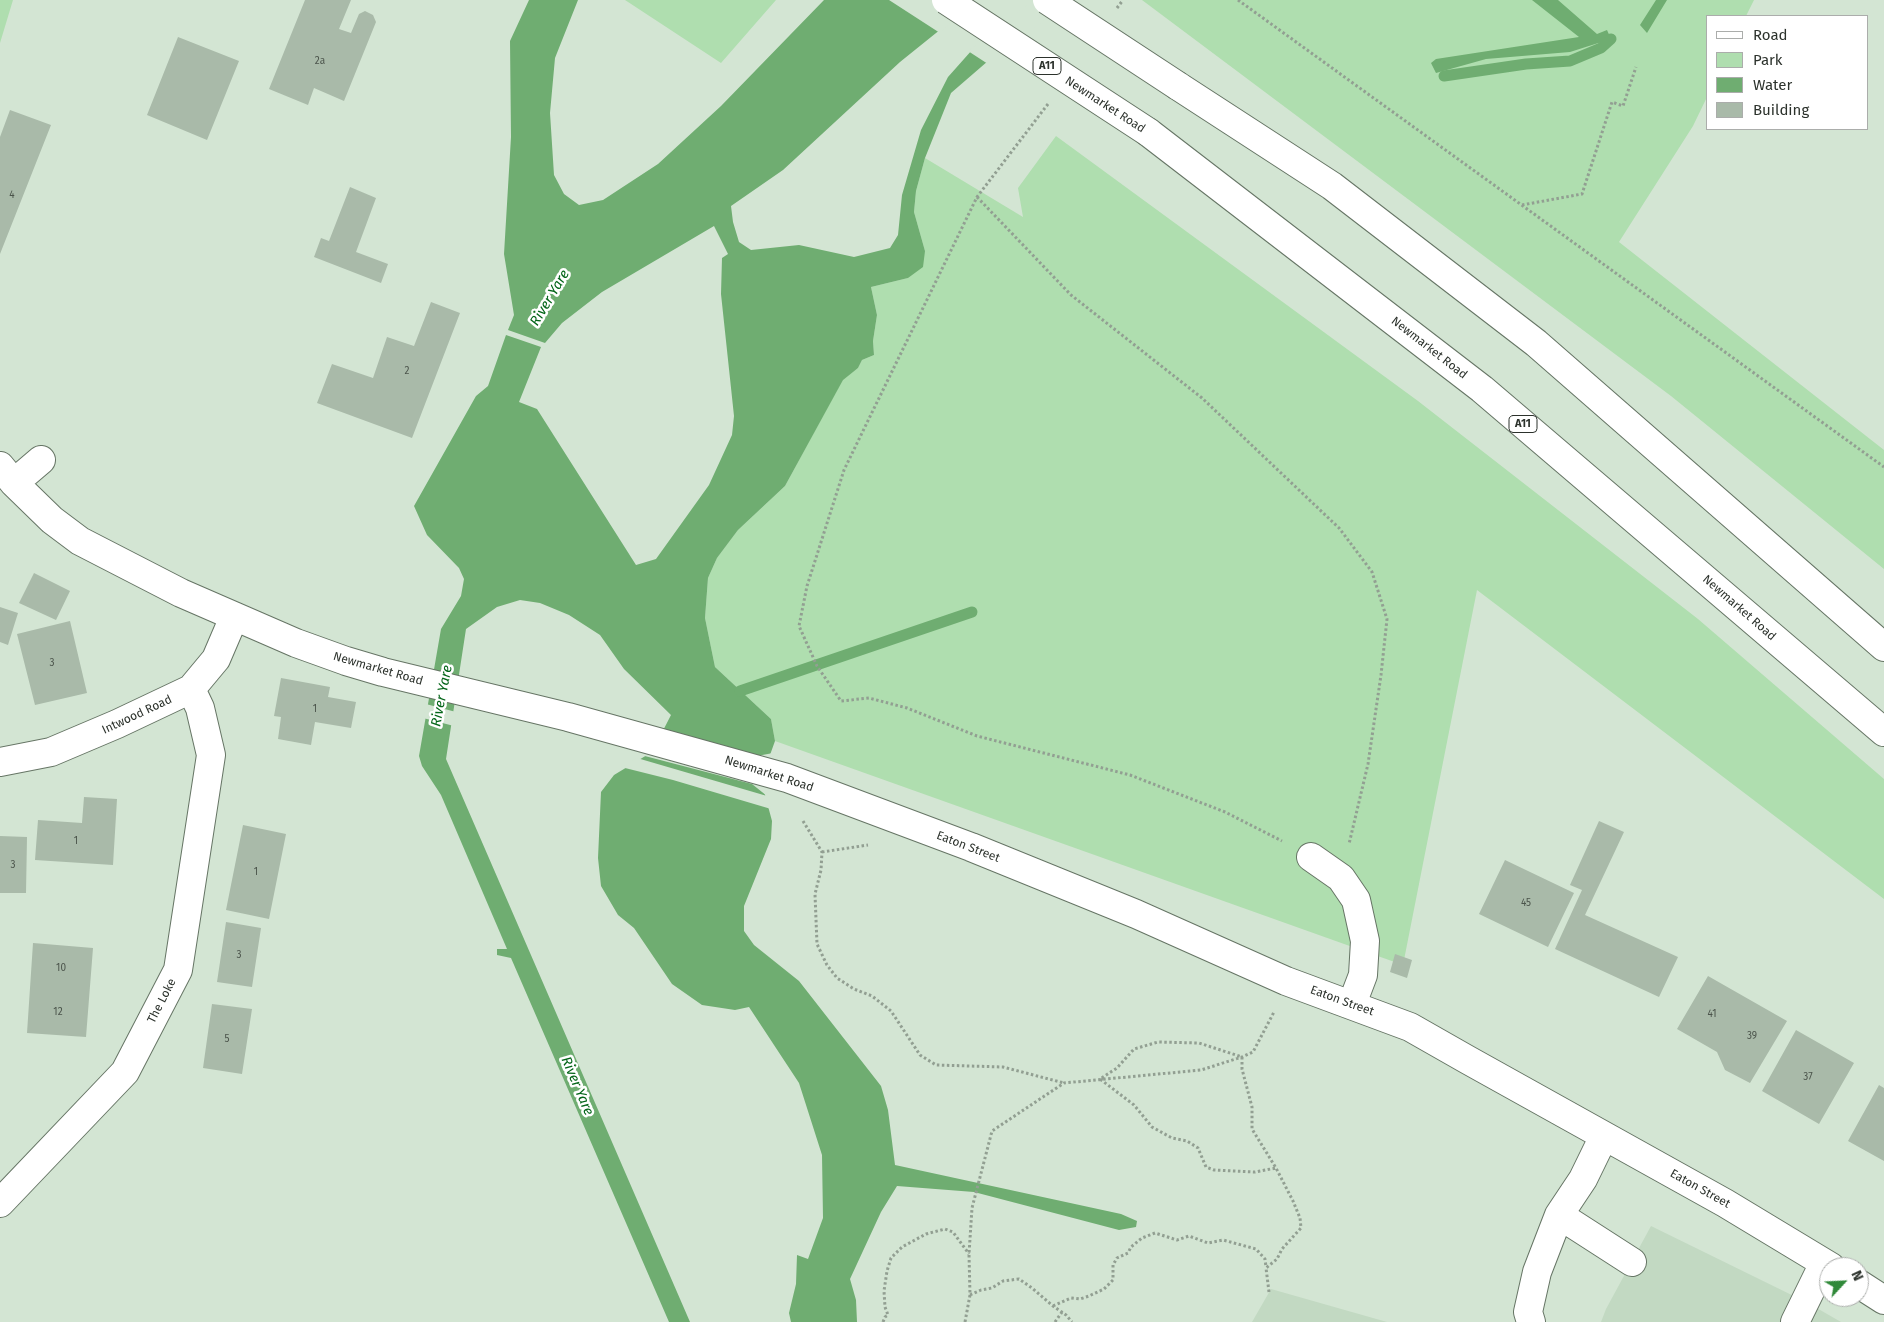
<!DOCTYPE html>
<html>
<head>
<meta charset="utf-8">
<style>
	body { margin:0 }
	#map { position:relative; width:1884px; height:1322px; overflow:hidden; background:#d3e5d3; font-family:"Fira Sans",sans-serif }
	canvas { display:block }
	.legend { position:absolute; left:1706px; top:15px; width:162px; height:115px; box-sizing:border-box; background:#fff; border:1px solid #abadab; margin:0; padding:6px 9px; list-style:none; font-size:15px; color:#2c322c }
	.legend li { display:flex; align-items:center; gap:10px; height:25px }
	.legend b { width:25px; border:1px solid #abadab }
	.north { position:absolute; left:1819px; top:1257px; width:50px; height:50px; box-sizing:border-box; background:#fff; border:1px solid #abadab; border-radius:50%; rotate:65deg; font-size:14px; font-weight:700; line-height:20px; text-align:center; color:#2c322c }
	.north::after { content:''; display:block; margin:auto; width:18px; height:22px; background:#308939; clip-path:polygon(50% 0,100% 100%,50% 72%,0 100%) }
</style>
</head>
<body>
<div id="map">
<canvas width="1884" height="1322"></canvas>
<ul class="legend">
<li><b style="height:6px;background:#fff"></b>Road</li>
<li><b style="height:14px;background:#afdeaf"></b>Park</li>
<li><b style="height:14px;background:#6fad71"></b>Water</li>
<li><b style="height:14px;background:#a9baa9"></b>Building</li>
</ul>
<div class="north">N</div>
</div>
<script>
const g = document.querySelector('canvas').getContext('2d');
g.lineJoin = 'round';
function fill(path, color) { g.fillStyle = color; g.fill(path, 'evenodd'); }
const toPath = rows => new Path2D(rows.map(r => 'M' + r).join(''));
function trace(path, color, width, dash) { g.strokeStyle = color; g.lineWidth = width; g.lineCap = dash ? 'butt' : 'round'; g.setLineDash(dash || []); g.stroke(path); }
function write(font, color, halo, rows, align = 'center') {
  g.font = font + ' "Fira Sans",sans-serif'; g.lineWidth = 5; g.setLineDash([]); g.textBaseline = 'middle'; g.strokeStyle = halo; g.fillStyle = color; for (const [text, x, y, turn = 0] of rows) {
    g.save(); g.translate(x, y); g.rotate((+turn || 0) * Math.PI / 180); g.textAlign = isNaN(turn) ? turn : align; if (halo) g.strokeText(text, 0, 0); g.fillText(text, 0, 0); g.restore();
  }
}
const built = toPath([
	[1651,1226,1808,1303,1841,1322,1601,1322,1606,1309],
	[1271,1289,1387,1322,1252,1322]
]);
const green = toPath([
	[0,0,13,0,0,43],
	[625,0,776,0,721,63],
	[1142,0,1754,0,1746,16,1708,16,1708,95,1693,126,1619,242,1884,450,1884,569,1671,396],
	[1056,136,1418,401,1698,619,1884,779,1884,899,1477,590,1403,965,775,741,771,719,715,667,705,618,708,578,717,558,738,530,785,486,843,379,858,368,862,360,874,355,873,341,877,315,871,287,908,278,925,251,914,212,916,191,925,158,1023,217,1018,188]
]);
const water = toPath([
	[529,0,578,0,555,58,550,113,554,175,564,194,579,205,603,200,658,164,721,106,824,0,972,0,941,29,900,62,783,170,731,206,733,222,739,242,751,250,799,245,854,257,890,248,898,235,902,195,921,130,948,77,972,50,988,61,951,93,925,158,916,191,914,212,925,251,923,267,908,278,871,287,877,315,873,341,874,355,862,360,858,368,843,380,785,486,738,530,717,558,708,578,705,618,715,667,771,719,775,741,761,780,772,821,771,839,744,906,744,931,754,945,799,981,881,1086,888,1110,895,1165,1121,1214,1137,1221,1136,1227,1119,1230,974,1192,897,1186,881,1212,850,1279,856,1300,857,1322,791,1322,789,1313,796,1284,797,1255,808,1259,823,1218,822,1155,799,1083,749,1007,735,1010,702,1005,672,984,634,928,618,915,601,886,598,858,601,792,614,775,652,752,671,715,624,669,600,635,569,615,540,603,520,600,497,607,466,629,446,759,690,1322,669,1322,511,958,497,955,497,949,507,949,441,795,422,766,419,756,441,629,461,596,464,579,459,568,427,535,414,506,476,396,488,386,506,335,541,347,519,402,537,409,636,565,656,559,709,485,732,435,734,416,721,294,722,258,728,254,714,226,602,292,562,323,545,343,508,330,514,315,504,254,511,137,510,41],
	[1532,0,1558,0,1597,34,1607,30,1611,39,1570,52,1486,59,1436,73,1431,63,1436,59,1579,37],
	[1656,0,1667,0,1647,33,1640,25]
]);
const pier = toPath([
	[889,0,975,0,940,33],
	[1033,0,1071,0,988,64,968,51],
	[426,704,456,712,454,726,423,718],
	[650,750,757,756,773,753,763,780,771,809,673,780,621,767,637,758,767,796,752,784,641,755]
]);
const stream = toPath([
	[1444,76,1526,64,1570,61,1601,48,1611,39],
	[740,691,972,612]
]);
const building = toPath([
	[305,0,351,0,339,29,351,33,359,14,365,11,373,15,376,22,344,101,314,88,308,105,269,89],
	[178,37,239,61,207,140,147,115],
	[10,110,51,125,0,254,0,137],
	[350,187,376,198,356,252,388,264,381,283,314,257,321,238,329,241],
	[431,302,460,313,412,438,317,403,332,364,373,378,387,337,414,346],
	[34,573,70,591,56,620,19,603],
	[0,607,18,613,8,645,0,642],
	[70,621,87,693,35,705,17,634],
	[281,678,330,687,328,697,356,702,351,728,315,722,311,745,278,739,281,717,274,716],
	[84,797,117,799,113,865,35,860,38,820,82,823],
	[1599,821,1624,832,1585,915,1678,957,1659,997,1555,949,1582,890,1570,885],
	[243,825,286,834,269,919,226,910],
	[0,836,27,837,26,893,0,893],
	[1505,860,1574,893,1548,947,1479,914],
	[226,922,261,928,252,987,217,982],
	[33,943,93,948,86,1037,27,1033],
	[1395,954,1412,960,1407,978,1390,972],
	[1708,976,1787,1021,1750,1083,1725,1070,1717,1052,1677,1029],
	[212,1004,252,1009,242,1074,203,1068],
	[1796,1030,1854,1063,1819,1124,1762,1091],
	[1879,1085,1884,1088,1884,1161,1848,1141]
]);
const path = toPath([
	[1238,0,1884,467],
	[1117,8,1123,0],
	[1048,104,977,197,844,470,807,586,799,626,817,666,841,701,869,698,907,708,977,736,1130,775,1225,812,1282,841],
	[977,197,1071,295,1202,398,1339,528,1372,572,1387,619,1381,675,1368,764,1349,844],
	[1522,205,1582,194,1612,102,1623,106,1636,67],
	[803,821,822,852,821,870,815,894,817,944,827,965,837,978,854,989,872,996,891,1011,920,1055,936,1065,1003,1067,1064,1083],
	[822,852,868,845],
	[1269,1292,1266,1268,1277,1259,1282,1249,1301,1228,1300,1218,1293,1201,1276,1168,1252,1129,1252,1107,1242,1069,1242,1057,1199,1043,1158,1042,1134,1049,1117,1068,1100,1079,1134,1105,1152,1127,1172,1138,1187,1141,1198,1148,1206,1167,1214,1170,1233,1171,1255,1172,1276,1168],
	[970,1295,981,1290,992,1288,1003,1281,1019,1279,1032,1288,1053,1306,1066,1315,1072,1322],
	[1053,1306,1071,1298,1080,1299,1089,1296,1104,1289,1113,1280,1113,1265,1117,1258,1128,1253,1131,1247,1142,1238,1155,1233,1177,1240,1189,1236,1208,1243,1223,1240,1256,1249,1265,1259,1266,1267],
	[883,1322,885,1317,888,1315,885,1307,884,1291,887,1271,891,1258,902,1247,926,1234,945,1229,953,1232,969,1254],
	[965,1322,970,1295,969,1254,972,1208,992,1131,1064,1083,1201,1070,1242,1057,1253,1052,1274,1012],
	[1055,1322,1062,1312]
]);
const minor = toPath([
	[0,466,14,483,52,520,80,541,181,593,296,643,346,661,383,672,568,717,787,778,971,847,1136,914,1286,981,1410,1027,1468,1060,1725,1203,1831,1267],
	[14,483,41,460],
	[0,762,51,752,117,724,191,689,216,659,234,617],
	[1311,857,1341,878,1356,900,1365,941,1363,975,1352,1004],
	[0,1203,125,1072,178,970,211,755,200,708,191,689],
	[1559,1215,1632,1262],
	[1859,1284,1884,1300],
	[1531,1322,1528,1312,1537,1272,1559,1215,1583,1179,1604,1136],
	[1795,1322,1824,1263]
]);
const highway = toPath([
	[1178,86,1332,186,1536,343,1884,647],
	[1148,132,1482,389,1884,732]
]);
const highwayBridge = toPath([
	[946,0,1148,132],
	[1047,0,1178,86]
]);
const numberNames = [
	["2a",320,61],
	["4",12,195],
	["2",407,371],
	["3",52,663],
	["1",315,709],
	["1",76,841],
	["3",13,865],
	["1",256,872],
	["45",1526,903],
	["3",239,955],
	["10",61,968],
	["12",58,1012],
	["41",1712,1014],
	["39",1752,1036],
	["5",227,1039],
	["37",1808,1077]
];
const shields = [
	[1047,66,28],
	[1523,424,28]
];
const shieldNames = [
	["A11",1047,66],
	["A11",1523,424]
];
const streetNames = [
	["Newmarket Road",1105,105,33],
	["Newmarket Road",1429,348,38],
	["Newmarket Road",1739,608,41],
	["Newmarket Road",378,669,16],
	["Intwood Road",137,715,-25],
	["Newmarket Road",769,774,18],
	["Eaton Street",968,847,21],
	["The Loke",162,1001,-63],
	["Eaton Street",1342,1001,20],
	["Eaton Street",1700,1189,29]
];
const waterNames = [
	["River Yare",550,298,-59],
	["River Yare",442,696,-79],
	["River Yare",577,1086,67]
];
fill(built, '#c2d9c2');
fill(green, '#afdeaf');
fill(water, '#6fad71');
fill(pier, '#d3e5d3');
trace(stream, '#6fad71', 11);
fill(building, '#a9baa9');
trace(minor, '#667565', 30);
trace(highway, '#667565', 30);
trace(path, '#929f92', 3, [2.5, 2.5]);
trace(minor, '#fff', 28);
trace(highway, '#fff', 28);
trace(highwayBridge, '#667565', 30, []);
trace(highwayBridge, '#fff', 28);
write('10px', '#4b544b', null, numberNames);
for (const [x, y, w] of shields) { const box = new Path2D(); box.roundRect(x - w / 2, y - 8.5, w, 17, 4); g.fillStyle = '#fff'; g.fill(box); trace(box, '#2c322c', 1); }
write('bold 11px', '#2c322c', null, shieldNames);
write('12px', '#2c322c', '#fff', streetNames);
write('italic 14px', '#036518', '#fff', waterNames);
</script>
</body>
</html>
